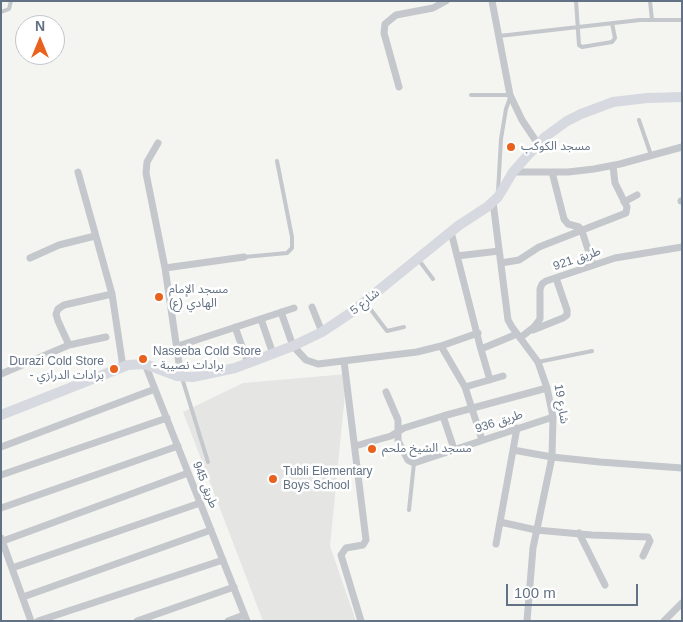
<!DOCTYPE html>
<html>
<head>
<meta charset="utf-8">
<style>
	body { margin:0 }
	#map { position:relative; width:683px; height:622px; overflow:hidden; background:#f4f5f0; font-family:Helvetica,sans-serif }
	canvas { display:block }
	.frame { position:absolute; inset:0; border:2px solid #627183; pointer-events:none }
	.north { position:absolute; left:15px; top:15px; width:50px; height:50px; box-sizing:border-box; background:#fff; border:1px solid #c0c6cd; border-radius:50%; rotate:0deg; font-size:14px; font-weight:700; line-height:20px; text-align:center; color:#627183 }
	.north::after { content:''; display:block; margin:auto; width:18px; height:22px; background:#e8611d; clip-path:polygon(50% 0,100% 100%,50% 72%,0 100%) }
	.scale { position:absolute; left:506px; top:584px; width:132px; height:22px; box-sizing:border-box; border:2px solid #627183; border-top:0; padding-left:6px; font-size:15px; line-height:18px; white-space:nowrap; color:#627183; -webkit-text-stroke:4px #fff; paint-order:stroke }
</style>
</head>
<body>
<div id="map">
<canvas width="683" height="622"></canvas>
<div class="frame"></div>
<div class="north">N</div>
<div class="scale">100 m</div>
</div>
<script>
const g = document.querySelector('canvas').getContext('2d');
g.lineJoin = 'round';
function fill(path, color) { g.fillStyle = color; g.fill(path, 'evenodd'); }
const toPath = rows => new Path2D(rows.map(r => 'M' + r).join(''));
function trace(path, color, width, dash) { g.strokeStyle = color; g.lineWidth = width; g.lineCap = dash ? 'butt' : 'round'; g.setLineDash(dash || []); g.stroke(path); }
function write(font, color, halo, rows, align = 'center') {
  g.font = font + ' Helvetica,"Noto Sans Arabic",sans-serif'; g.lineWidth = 5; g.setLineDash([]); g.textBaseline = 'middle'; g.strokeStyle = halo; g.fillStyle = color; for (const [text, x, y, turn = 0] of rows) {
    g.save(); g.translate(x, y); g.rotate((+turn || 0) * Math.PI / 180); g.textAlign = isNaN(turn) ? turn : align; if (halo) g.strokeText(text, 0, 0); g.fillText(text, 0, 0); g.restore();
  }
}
const built = toPath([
	[347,374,330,546,356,621,263,621,183,412,243,383]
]);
const lane = toPath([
	[576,1,579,45,582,47,612,42,615,38,612,23],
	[650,1,652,20],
	[1,12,9,9,11,1],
	[499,36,640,20,682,20],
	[471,95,510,95],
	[639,120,651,155],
	[498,192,501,139,506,109,510,98],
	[244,257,287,253,292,248,292,237,277,161],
	[418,259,433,279],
	[365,302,387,331,404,327],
	[538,362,592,351],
	[182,378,208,462],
	[409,510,414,463]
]);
const street = toPath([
	[492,1,510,95,522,120,538,144],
	[399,87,384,33,385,24,396,15,433,8,446,1],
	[158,143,147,162,146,173,165,268,181,377],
	[78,172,112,294,123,367],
	[513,172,568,172,594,169,620,164,682,147],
	[552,172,564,219,568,224,579,227,582,231,593,265],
	[681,201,682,201],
	[493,202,508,320,512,327,538,362,547,388,553,417,552,457,533,548,527,621],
	[624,202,637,195],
	[451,232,480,346,490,380],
	[457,256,499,251],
	[30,258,59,245,95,236],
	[501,263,519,260,539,247,626,213,627,207,615,183,613,166],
	[165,268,244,257],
	[312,307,322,332],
	[281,312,293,346,306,360,318,364,417,352,441,346,478,333],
	[261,319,273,354],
	[235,327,248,363],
	[533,330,563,318,567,315,567,310,556,278],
	[520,338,534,327,540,319,540,289,542,284,546,281,615,258,682,247],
	[69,345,58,321,56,314,58,309,64,305,112,294],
	[178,346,294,308],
	[441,346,465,387,482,440],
	[481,349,517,334],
	[344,361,366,540,363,545,346,548,341,555,361,621],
	[145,364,247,621],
	[1,374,69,345,106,337],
	[465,387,503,376],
	[386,392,398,420,398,441,408,460,414,463,553,417],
	[443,416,454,449],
	[355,446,391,436,404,428,443,416,547,388],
	[1,447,155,389],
	[513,450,552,457,600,462,682,468],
	[1,475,167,418],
	[1,508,178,446],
	[500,522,536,530,592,535,648,537,650,541,643,556],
	[579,533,605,585],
	[1,538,31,621],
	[3,541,188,473],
	[496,544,517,428],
	[12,568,200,503],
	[23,597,211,530],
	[38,621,223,560],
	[137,621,234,587],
	[228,621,244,615],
	[664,621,682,603]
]);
const secondary = toPath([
	[1,415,128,365,145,364,177,376,193,377,235,368,293,346,322,332,352,312,458,226,487,207,498,197,513,172,529,154,545,137,567,121,581,114,613,102,647,98,682,97]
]);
const markers = [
	[511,147,5,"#e8611d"],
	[159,297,5,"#e8611d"],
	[143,359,5,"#e8611d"],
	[114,369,5,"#e8611d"],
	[372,449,5,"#e8611d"],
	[273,479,5,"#e8611d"]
];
const poiNames = [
	["مسجد الكوكب",521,147],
	["مسجد الإمام",169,290],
	["الهادي (ع)",169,304],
	["Naseeba Cold Store",153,352],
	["- برادات نصيبة",153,366],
	["Durazi Cold Store",104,362,"right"],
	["- برادات الدرازي",104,376,"right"],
	["مسجد الشيخ ملحم",382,449],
	["Tubli Elementary",283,472],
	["Boys School",283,486]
];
const streetNames = [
	["طريق 921",577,259,-19],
	["شارع 5",365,302,-38],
	["شارع 19",561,404,81],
	["طريق 936",499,422,-18],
	["طريق 945",205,485,68]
];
fill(built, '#e5e6e4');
trace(lane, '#c4c7cb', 4);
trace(street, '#c4c7cb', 7);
trace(secondary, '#d6d9df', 10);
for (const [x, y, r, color] of markers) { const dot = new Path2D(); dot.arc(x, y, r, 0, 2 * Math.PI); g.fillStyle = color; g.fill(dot); trace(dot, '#fff', 2); }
write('12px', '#627183', '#fff', poiNames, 'left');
write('12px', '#627183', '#fff', streetNames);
</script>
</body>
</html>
